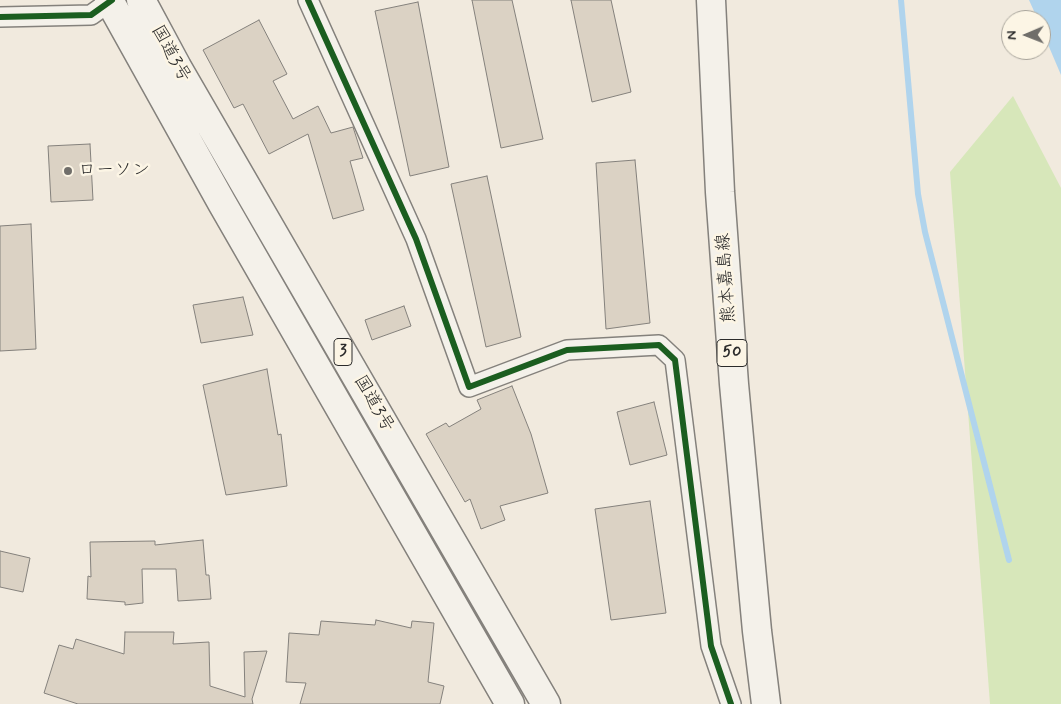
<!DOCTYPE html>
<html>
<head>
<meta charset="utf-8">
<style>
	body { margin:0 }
	#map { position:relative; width:1061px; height:704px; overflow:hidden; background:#f1eade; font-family:Mynerve,sans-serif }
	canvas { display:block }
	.north { position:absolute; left:1001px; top:10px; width:50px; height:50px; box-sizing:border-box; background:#fcf5e5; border:1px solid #a8a49b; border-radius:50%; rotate:269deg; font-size:14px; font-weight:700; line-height:20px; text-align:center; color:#2b2b2b }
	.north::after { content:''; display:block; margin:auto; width:18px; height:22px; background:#706e6a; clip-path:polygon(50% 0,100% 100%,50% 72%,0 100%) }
</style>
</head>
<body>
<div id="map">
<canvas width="1061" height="704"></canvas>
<div class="north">N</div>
</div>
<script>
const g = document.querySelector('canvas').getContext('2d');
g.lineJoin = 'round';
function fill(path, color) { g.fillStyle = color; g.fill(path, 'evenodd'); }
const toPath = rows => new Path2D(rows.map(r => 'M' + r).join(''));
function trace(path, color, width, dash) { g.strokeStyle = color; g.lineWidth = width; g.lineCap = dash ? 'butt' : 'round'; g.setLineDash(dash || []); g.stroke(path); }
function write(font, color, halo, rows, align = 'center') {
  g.font = font + ' Mynerve,"Klee One",sans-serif'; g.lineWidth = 5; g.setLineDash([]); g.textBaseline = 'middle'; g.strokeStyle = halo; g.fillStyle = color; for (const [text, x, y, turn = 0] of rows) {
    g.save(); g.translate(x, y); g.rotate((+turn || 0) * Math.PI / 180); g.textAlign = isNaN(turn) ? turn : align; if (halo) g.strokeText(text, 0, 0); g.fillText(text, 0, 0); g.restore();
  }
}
const green = toPath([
	[1013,96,1061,188,1061,704,990,704,950,172]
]);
const water = toPath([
	[1029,0,1061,0,1061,75,1041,28,1041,20,1038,20]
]);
const stream = toPath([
	[901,0,918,194,925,232,1009,560]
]);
const building = toPath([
	[472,0,512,0,543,139,501,148,472,0],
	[571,0,611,0,631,92,592,102,571,0],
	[418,2,449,167,410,176,375,11,418,2],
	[259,20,287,74,273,81,293,119,318,106,331,133,353,127,363,158,350,161,364,210,333,219,308,134,269,154,243,104,234,108,203,50,259,20],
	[90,144,93,200,51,202,48,146,90,144],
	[635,160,650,323,606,329,596,163,635,160],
	[487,176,521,337,486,347,451,184,487,176],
	[31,224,36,349,0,351,0,226,31,224],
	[243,297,253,335,201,343,193,305,243,297],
	[404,306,411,326,372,340,365,320,404,306],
	[267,369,278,435,281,434,287,486,226,495,203,385,267,369],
	[512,386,531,434,548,493,500,506,505,520,481,529,470,499,465,502,426,434,446,423,449,427,481,409,477,400,512,386],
	[654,402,667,455,630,465,617,412,654,402],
	[650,501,666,613,611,620,595,509,650,501],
	[203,540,206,575,209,575,211,599,178,601,176,569,142,569,143,603,125,605,125,602,87,599,88,576,91,577,90,542,155,541,155,545,203,540],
	[0,551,30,558,23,592,0,587,0,551],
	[376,620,411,628,412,621,434,623,428,682,444,686,440,704,300,704,306,683,286,682,289,633,319,635,321,621,375,625,376,620],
	[125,632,174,632,173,644,209,642,210,686,245,697,244,652,267,651,252,699,253,704,78,704,44,693,59,645,73,649,76,639,124,654,125,632]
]);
const minor = toPath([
	[308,0,416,239,469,387,567,350,659,345,675,360,711,646,731,704],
	[0,17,91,15,112,0]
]);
const primary = toPath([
	[711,0,720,192,734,384,757,631,766,704]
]);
const trunk = toPath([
	[109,0,222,203,510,704],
	[141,0,177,67,546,704]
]);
const cycleway = toPath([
	[308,0,416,239,469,387,567,350,659,345,675,360,711,646,731,704],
	[0,17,91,15,112,0]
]);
const markers = [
	[68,171,5,"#706e6a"]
];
const shields = [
	[343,352,18],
	[732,353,30]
];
const shieldNames = [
	["3",343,352],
	["50",732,353]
];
const streetNames = [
	["国道3号",170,54,61],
	["熊本嘉島線",727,278,-94],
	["国道3号",373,404,60]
];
const poiNames = [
	["ローソン",78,171]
];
fill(green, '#d7e7ba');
fill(water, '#b0d4ed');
trace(stream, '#b0d4ed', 6);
fill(building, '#dbd2c4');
trace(building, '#84817c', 1);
trace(minor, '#84817c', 22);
trace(primary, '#84817c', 31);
trace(trunk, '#84817c', 31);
trace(minor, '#f4f1ea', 19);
trace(primary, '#f4f1ea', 28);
trace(trunk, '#f4f1ea', 28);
trace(cycleway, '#1b5e20', 6);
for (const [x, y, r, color] of markers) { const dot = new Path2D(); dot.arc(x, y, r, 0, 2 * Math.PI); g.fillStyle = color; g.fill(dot); trace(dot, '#fcf5e5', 2); }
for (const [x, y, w] of shields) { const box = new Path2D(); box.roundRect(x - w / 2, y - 13.5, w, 27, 4); g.fillStyle = '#fcf5e5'; g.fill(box); trace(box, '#2b2b2b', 1); }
write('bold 16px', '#2b2b2b', null, shieldNames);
write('18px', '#2b2b2b', '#fcf5e5', streetNames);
write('18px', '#2b2b2b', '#fcf5e5', poiNames, 'left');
</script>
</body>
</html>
